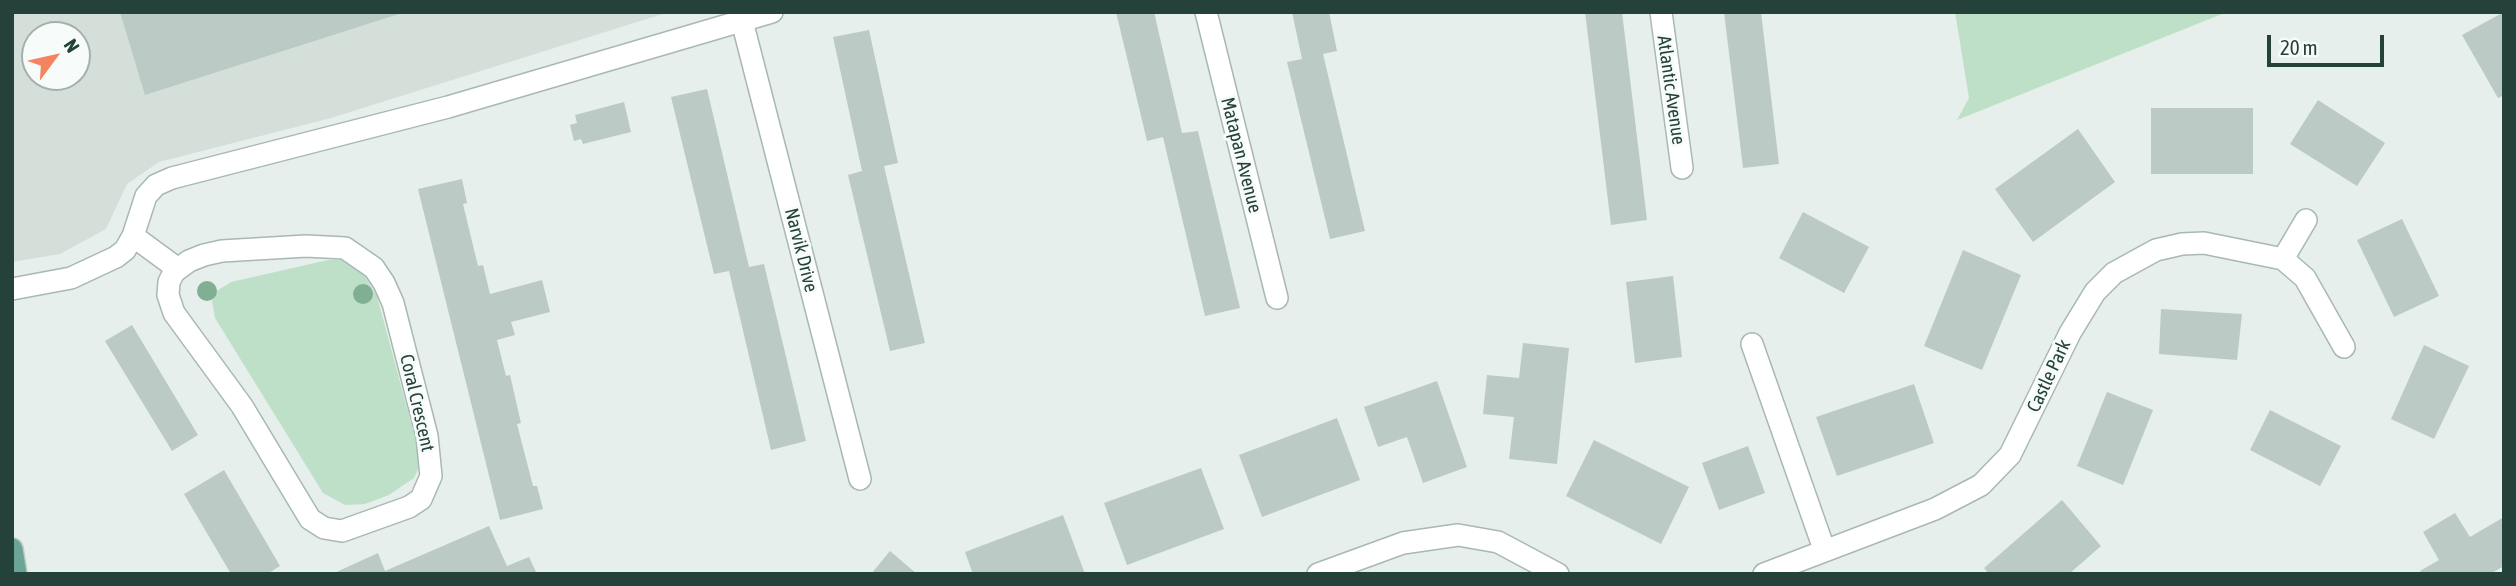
<!DOCTYPE html>
<html>
<head>
<meta charset="utf-8">
<style>
	body { margin:0 }
	#map { position:relative; width:2516px; height:586px; overflow:hidden; background:#e6efeb; font-family:"Asap Condensed",sans-serif }
	canvas { display:block }
	.frame { position:absolute; inset:0; border:14px solid #24423a; pointer-events:none }
	.north { position:absolute; left:21px; top:21px; width:70px; height:70px; box-sizing:border-box; background:#f7fbf9; border:2px solid #a3b1ad; border-radius:50%; rotate:57deg; font-size:19px; font-weight:700; line-height:28px; text-align:center; color:#24423a }
	.north::after { content:''; display:block; margin:auto; width:24px; height:32px; background:#f4845f; clip-path:polygon(50% 0,100% 100%,50% 72%,0 100%) }
	.scale { position:absolute; left:2267px; top:35px; width:117px; height:32px; box-sizing:border-box; border:4px solid #24423a; border-top:0; padding-left:9px; font-size:21px; line-height:24px; white-space:nowrap; color:#24423a; -webkit-text-stroke:5px #f7fbf9; paint-order:stroke }
</style>
</head>
<body>
<div id="map">
<canvas width="2516" height="586"></canvas>
<div class="frame"></div>
<div class="north">N</div>
<div class="scale">20 m</div>
</div>
<script>
const g = document.querySelector('canvas').getContext('2d');
g.lineJoin = 'round';
function fill(path, color) { g.fillStyle = color; g.fill(path, 'evenodd'); }
const toPath = rows => new Path2D(rows.map(r => 'M' + r).join(''));
function trace(path, color, width, dash) { g.strokeStyle = color; g.lineWidth = width; g.lineCap = dash ? 'butt' : 'round'; g.setLineDash(dash || []); g.stroke(path); }
function write(font, color, halo, rows, align = 'center') {
  g.font = font + ' "Asap Condensed",sans-serif'; g.lineWidth = 6; g.setLineDash([]); g.textBaseline = 'middle'; g.strokeStyle = halo; g.fillStyle = color; for (const [text, x, y, turn = 0] of rows) {
    g.save(); g.translate(x, y); g.rotate((+turn || 0) * Math.PI / 180); g.textAlign = isNaN(turn) ? turn : align; if (halo) g.strokeText(text, 0, 0); g.fillText(text, 0, 0); g.restore();
  }
}
const built = toPath([
	[12,12,669,12,331,118,159,162,127,184,106,229,60,254,12,262],
	[35,35,77,35,77,77,35,77]
]);
const green = toPath([
	[1955,12,2227,12,1957,120,1969,98],
	[328,260,347,260,359,267,377,296,418,449,420,465,414,478,389,495,365,504,345,505,323,493,215,318,212,301,218,290,231,282]
]);
const building = toPath([
	[120,12,401,12,402,13,145,95],
	[1116,12,1154,12,1182,133,1198,131,1240,308,1205,316,1163,137,1147,141],
	[1292,12,1329,12,1337,51,1323,54,1365,231,1330,239,1287,62,1302,59],
	[1585,12,1622,12,1647,220,1611,225],
	[1724,12,1761,12,1779,164,1743,168],
	[2504,12,2504,95,2498,98,2462,35],
	[869,30,898,163,884,166,925,343,890,351,848,175,862,171,833,37],
	[707,89,749,267,764,264,806,441,771,450,729,271,714,274,671,97],
	[2318,100,2385,143,2357,186,2290,144],
	[624,102,631,132,583,144,581,139,574,141,570,125,577,123,575,115],
	[2151,108,2253,108,2253,174,2151,174],
	[2078,129,2115,182,2033,242,1995,189],
	[462,179,467,203,463,204,478,266,483,265,490,294,542,280,550,312,511,322,515,335,497,340,506,376,510,375,521,423,517,424,533,486,537,486,543,509,500,520,418,189],
	[1803,212,1869,247,1844,293,1779,258],
	[2402,219,2439,296,2394,317,2357,240],
	[1963,250,2021,275,1982,370,1924,346],
	[1673,276,1682,357,1635,363,1626,282],
	[2161,309,2242,314,2237,360,2159,354],
	[132,325,198,435,172,451,105,341],
	[1523,343,1569,348,1557,464,1509,459,1514,417,1483,414,1487,375,1519,378],
	[2424,345,2469,366,2434,439,2391,419],
	[1437,381,1467,467,1423,483,1407,437,1378,447,1364,407],
	[1914,384,1934,443,1837,476,1816,417],
	[2107,392,2153,410,2123,485,2077,466],
	[2270,410,2341,446,2320,486,2250,450],
	[1337,418,1360,480,1262,517,1239,455],
	[1594,440,1689,487,1661,544,1566,496],
	[1748,446,1765,493,1719,510,1702,463],
	[1201,468,1224,529,1127,565,1104,503],
	[224,470,280,566,267,574,231,574,184,494],
	[2062,500,2101,546,2069,574,1989,574,1984,568],
	[2455,513,2470,537,2504,517,2504,566,2490,574,2422,574,2420,571,2439,560,2423,532],
	[1063,515,1085,574,973,574,965,552],
	[489,526,507,566,529,557,537,574,332,574,378,553,385,571],
	[890,551,917,574,871,574]
]);
const street = toPath([
	[1206,12,1277,298],
	[1661,12,1682,168],
	[742,21,860,479],
	[133,236,178,269],
	[306,246,345,248,374,268,384,283,393,303,427,436,431,476,421,499,409,507,342,531,324,528,310,519,242,406,174,313,168,295,169,282,174,272,189,261,204,255,222,251,306,246],
	[2283,259,2306,220],
	[12,289,71,278,116,257,125,250,133,236,146,196,156,185,172,178,448,107,772,12],
	[1752,344,1824,549],
	[1318,574,1403,543,1458,535,1498,542,1558,574],
	[1764,574,1935,509,1981,485,2010,455,2070,333,2095,292,2114,273,2156,250,2182,244,2204,243,2283,259,2305,278,2344,347]
]);
const primary = toPath([
	[12,549,16,574]
]);
const trees = [
	[207,291],
	[363,294]
];
const streetNames = [
	["Atlantic Avenue",1671,90,82],
	["Matapan Avenue",1241,155,76],
	["Narvik Drive",801,250,76],
	["Castle Park",2049,376,-65],
	["Coral Crescent",417,403,77]
];
fill(built, '#d4dfda');
fill(green, '#bfe0c8');
fill(building, '#bbcac4');
trace(street, '#a8b8b2', 24);
trace(primary, '#c2cac8', 24);
trace(street, '#fff', 21);
trace(primary, '#6aa596', 21);
g.fillStyle = '#80af93';
for (const [x, y] of trees) { g.beginPath(); g.arc(x, y, 10, 0, 2 * Math.PI); g.fill(); }
write('19px', '#24423a', '#f7fbf9', streetNames);
</script>
</body>
</html>
